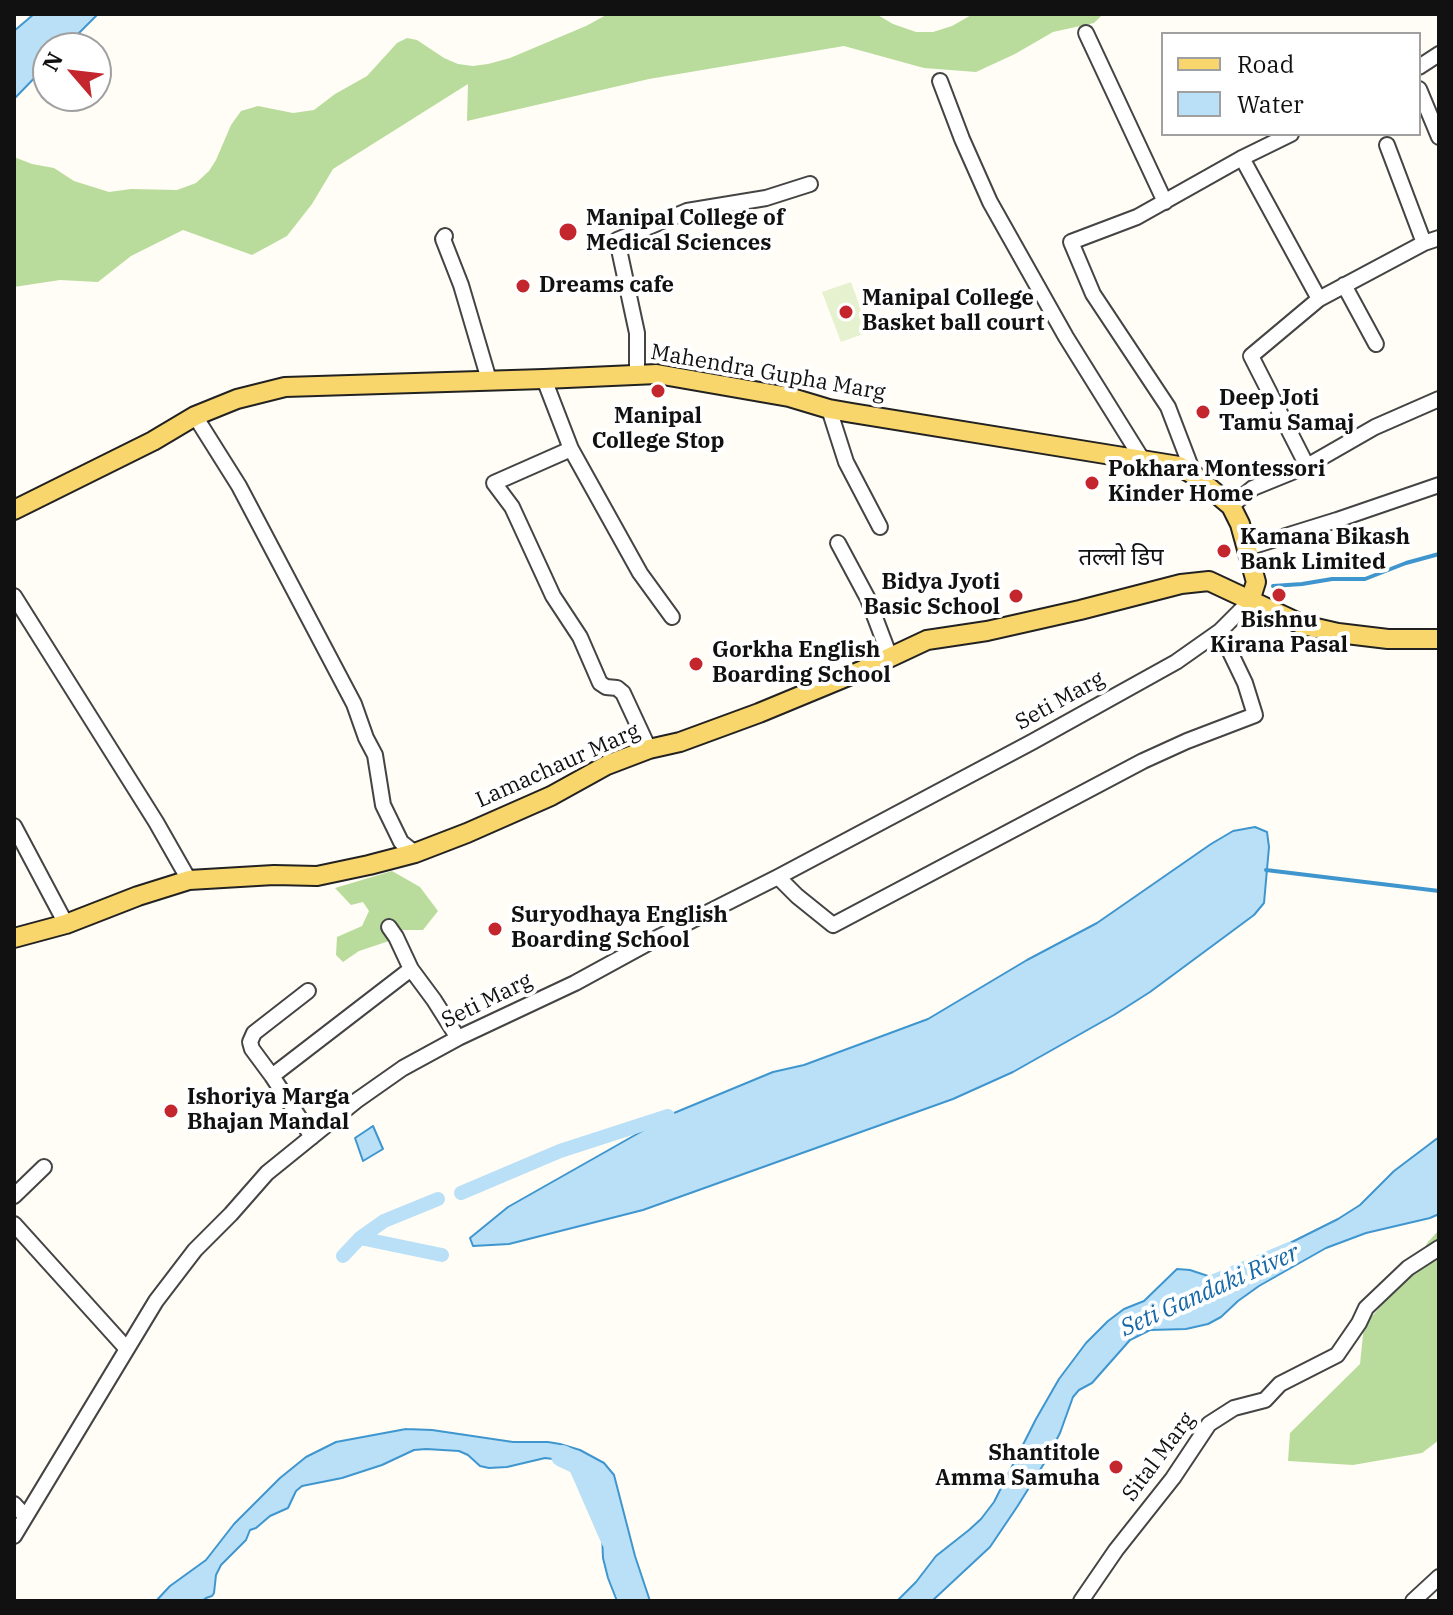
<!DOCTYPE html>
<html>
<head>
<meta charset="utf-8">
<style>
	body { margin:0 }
	#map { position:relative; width:1453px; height:1615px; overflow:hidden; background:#fffdf5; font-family:"IBM Plex Serif",serif }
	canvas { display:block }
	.frame { position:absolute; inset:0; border:16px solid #111; pointer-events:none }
	.legend { position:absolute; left:1161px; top:32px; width:260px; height:104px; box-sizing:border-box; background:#fff; border:2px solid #a0a0a0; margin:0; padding:10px 14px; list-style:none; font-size:24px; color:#111 }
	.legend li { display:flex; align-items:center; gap:16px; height:40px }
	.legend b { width:40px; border:2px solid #a0a0a0 }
	.north { position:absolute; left:32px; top:32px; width:80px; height:80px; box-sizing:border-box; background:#fff; border:2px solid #a0a0a0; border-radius:50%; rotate:298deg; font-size:22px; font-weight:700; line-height:32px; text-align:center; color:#111 }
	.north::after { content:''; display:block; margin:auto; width:28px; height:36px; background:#c4262e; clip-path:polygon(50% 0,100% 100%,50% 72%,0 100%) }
</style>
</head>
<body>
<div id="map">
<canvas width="1453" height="1615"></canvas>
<div class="frame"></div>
<ul class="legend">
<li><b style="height:10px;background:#f9d66b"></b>Road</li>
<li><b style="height:22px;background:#b9e0f7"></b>Water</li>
</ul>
<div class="north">N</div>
</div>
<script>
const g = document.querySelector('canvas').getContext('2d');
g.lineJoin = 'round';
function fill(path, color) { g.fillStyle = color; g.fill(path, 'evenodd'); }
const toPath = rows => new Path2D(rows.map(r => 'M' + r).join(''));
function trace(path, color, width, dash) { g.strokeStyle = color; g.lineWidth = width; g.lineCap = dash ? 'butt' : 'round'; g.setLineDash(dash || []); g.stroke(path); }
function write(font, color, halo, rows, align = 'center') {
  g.font = font + ' "IBM Plex Serif","Noto Sans Devanagari",serif'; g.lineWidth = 8; g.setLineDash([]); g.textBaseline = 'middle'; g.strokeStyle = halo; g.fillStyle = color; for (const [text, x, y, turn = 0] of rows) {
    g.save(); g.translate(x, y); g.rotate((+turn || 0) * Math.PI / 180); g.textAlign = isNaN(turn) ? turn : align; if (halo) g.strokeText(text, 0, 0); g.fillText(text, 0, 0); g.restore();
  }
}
const forest = toPath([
	[608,14,876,14,893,24,916,32,933,32,952,26,973,14,1103,14,1094,23,1053,32,1015,54,976,72,924,68,844,46,649,79,467,121,468,84,333,169,312,204,287,236,252,255,183,230,131,256,98,282,60,280,14,287,14,157,32,164,54,168,74,181,109,192,131,189,177,190,196,183,209,171,216,160,231,125,241,111,258,106,293,113,314,110,335,94,367,76,397,43,407,38,417,40,444,58,458,64,473,66,488,64,510,58,586,26],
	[392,871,420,887,438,911,423,930,402,930,389,941,359,951,343,962,336,955,337,937,362,926,369,911,363,902,351,905,335,888],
	[1439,1230,1439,1440,1422,1453,1353,1465,1288,1461,1290,1433,1360,1364,1364,1325,1408,1276,1428,1242]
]);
const pitch = toPath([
	[851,282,869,332,841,342,822,292]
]);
const water = toPath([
	[34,14,98,14,64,48,48,48,48,64,14,99,14,31,34,14],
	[1255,827,1267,832,1269,847,1264,903,1254,915,1150,992,1114,1015,1013,1072,953,1099,643,1210,509,1244,473,1246,470,1238,508,1207,674,1113,773,1072,804,1065,928,1019,1027,960,1097,923,1211,844,1233,831,1255,827],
	[373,1126,383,1149,363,1161,355,1138,373,1126],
	[1439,1137,1439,1214,1430,1218,1366,1233,1326,1248,1259,1286,1238,1301,1221,1317,1208,1324,1186,1329,1150,1330,1130,1340,1092,1383,1079,1390,1073,1397,1060,1433,1045,1462,1017,1507,990,1547,932,1601,897,1601,916,1582,936,1556,969,1530,981,1519,994,1502,1036,1419,1059,1379,1086,1343,1108,1321,1124,1309,1144,1301,1177,1269,1190,1270,1229,1283,1240,1281,1286,1245,1338,1219,1360,1205,1394,1171,1439,1137],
	[406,1429,432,1430,513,1442,548,1442,560,1444,580,1450,604,1463,614,1475,635,1556,650,1601,617,1601,608,1578,603,1558,601,1510,597,1490,584,1474,571,1464,561,1460,545,1458,507,1467,489,1468,480,1466,468,1455,459,1451,426,1449,414,1450,382,1465,342,1478,302,1486,296,1491,288,1508,270,1516,256,1528,250,1530,246,1540,221,1565,216,1575,214,1593,212,1596,206,1598,202,1601,156,1601,170,1586,206,1560,234,1524,280,1478,306,1457,336,1442,406,1429]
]);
const stream = toPath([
	[1273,586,1302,584,1332,579,1365,579,1406,563,1439,554],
	[1266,870,1439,891]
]);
const canal = toPath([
	[461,1193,560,1151,668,1116],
	[360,1238,384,1221,438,1199],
	[343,1256,360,1238,442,1255]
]);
const river = toPath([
	[1196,1293,1290,1253],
	[562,1456,577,1463,581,1469,612,1540]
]);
const minor = toPath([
	[1086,33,1165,202],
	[1419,67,1439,54],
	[940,81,962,139,990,202,1066,337,1142,459],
	[1419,89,1439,137],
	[1387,145,1424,243,1439,238],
	[1242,158,1319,299,1424,243],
	[445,236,443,239,461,285,489,380],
	[1344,285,1376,344],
	[637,374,637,333,617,240,687,211,766,198,810,184],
	[544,379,571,449,640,573,672,617],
	[829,409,846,462,880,527],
	[195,416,239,486,354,704,366,738,375,755,383,805,401,842,415,853],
	[571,449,494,483,512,507,553,596,580,637,600,683,606,687,617,688,623,693,649,749],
	[1307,466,1251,356,1319,299],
	[1194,475,1168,407,1093,294,1071,242,1137,217,1242,158,1291,134],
	[1231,506,1253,488,1307,466,1375,427,1439,399],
	[838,543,868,599,890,657],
	[1247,548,1337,520,1439,485],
	[14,596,156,822,189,880],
	[14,826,66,924],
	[778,877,797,896,833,925,1143,761,1187,741,1255,715,1245,683,1220,631],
	[389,927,396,937,411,969,434,1000,458,1038],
	[308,991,254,1033,250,1042,252,1049,272,1076,312,1137],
	[272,1076,411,969],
	[14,1196,44,1167],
	[14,1224,126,1348],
	[14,1504,25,1516],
	[14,1536,156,1301,195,1250,231,1214,267,1173,356,1101,403,1068,458,1038,575,983,661,936,778,877,1032,742,1176,662,1220,631,1250,601],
	[1081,1601,1116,1550,1173,1478,1209,1424,1234,1408,1265,1400,1280,1384,1337,1355,1359,1323,1366,1308,1408,1268,1439,1248],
	[1413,1601,1439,1577]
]);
const major = toPath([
	[14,510,153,441,195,416,237,399,285,387,544,379,657,374,789,397,829,409,852,413,1179,466,1194,475,1231,506,1240,524,1256,582,1250,601],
	[14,938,66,924,138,896,189,880,274,875,317,876,369,865,415,853,467,833,551,796,607,765,649,749,680,742,759,713,863,670,927,640,987,631,1080,610,1181,584,1209,581,1303,625,1338,633,1388,639,1439,639]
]);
const markers = [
	[568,232,10,"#c4262e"],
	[523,286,8,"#c4262e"],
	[846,312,8,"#c4262e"],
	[658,391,8,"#c4262e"],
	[1203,412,8,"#c4262e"],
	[1092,483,8,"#c4262e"],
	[1224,551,8,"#c4262e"],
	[1279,595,8,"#c4262e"],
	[1016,596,8,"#c4262e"],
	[696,664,8,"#c4262e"],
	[495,929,8,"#c4262e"],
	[171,1111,8,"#c4262e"],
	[1116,1467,8,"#c4262e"]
];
const poiNames = [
	["Manipal College of",586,219],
	["Medical Sciences",586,244],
	["Dreams cafe",539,286],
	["Manipal College",862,299],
	["Basket ball court",862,324],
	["Deep Joti",1219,399],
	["Tamu Samaj",1219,424],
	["Manipal",658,417,"center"],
	["College Stop",658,442,"center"],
	["Pokhara Montessori",1108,470],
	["Kinder Home",1108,495],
	["Kamana Bikash",1240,538],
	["Bank Limited",1240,563],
	["Bidya Jyoti",1000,583,"right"],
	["Basic School",1000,608,"right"],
	["Bishnu",1279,621,"center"],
	["Kirana Pasal",1279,646,"center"],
	["Gorkha English",712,651],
	["Boarding School",712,676],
	["Suryodhaya English",511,916],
	["Boarding School",511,941],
	["Ishoriya Marga",187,1098],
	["Bhajan Mandal",187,1123],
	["Shantitole",1100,1454,"right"],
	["Amma Samuha",1100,1479,"right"]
];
const streetNames = [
	["Mahendra Gupha Marg",768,373,10],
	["Seti Marg",1060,701,-29],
	["Lamachaur Marg",558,766,-24],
	["Seti Marg",487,1001,-26],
	["Sital Marg",1159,1457,-53]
];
const neighbourhoodNames = [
	["तल्लो डिप",1121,558]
];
const waterNames = [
	["Seti Gandaki River",1210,1291,-24]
];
fill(forest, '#b9dc9c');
fill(pitch, '#e6f2cf');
fill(water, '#b9e0f7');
trace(water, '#3f96cf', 2);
trace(stream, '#3f96cf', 4);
trace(canal, '#b9e0f7', 14);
trace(river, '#b9e0f7', 22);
trace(minor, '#444', 18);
trace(major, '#222', 22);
trace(minor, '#fff', 14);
trace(major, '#f9d66b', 18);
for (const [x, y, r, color] of markers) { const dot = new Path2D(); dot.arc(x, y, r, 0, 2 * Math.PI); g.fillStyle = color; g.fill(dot); trace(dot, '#fff', 3); }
write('bold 22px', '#111', '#fff', poiNames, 'left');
write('22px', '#111', '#fff', streetNames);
write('24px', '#111', '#fff', neighbourhoodNames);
write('italic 24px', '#1768a6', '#fff', waterNames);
</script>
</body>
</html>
